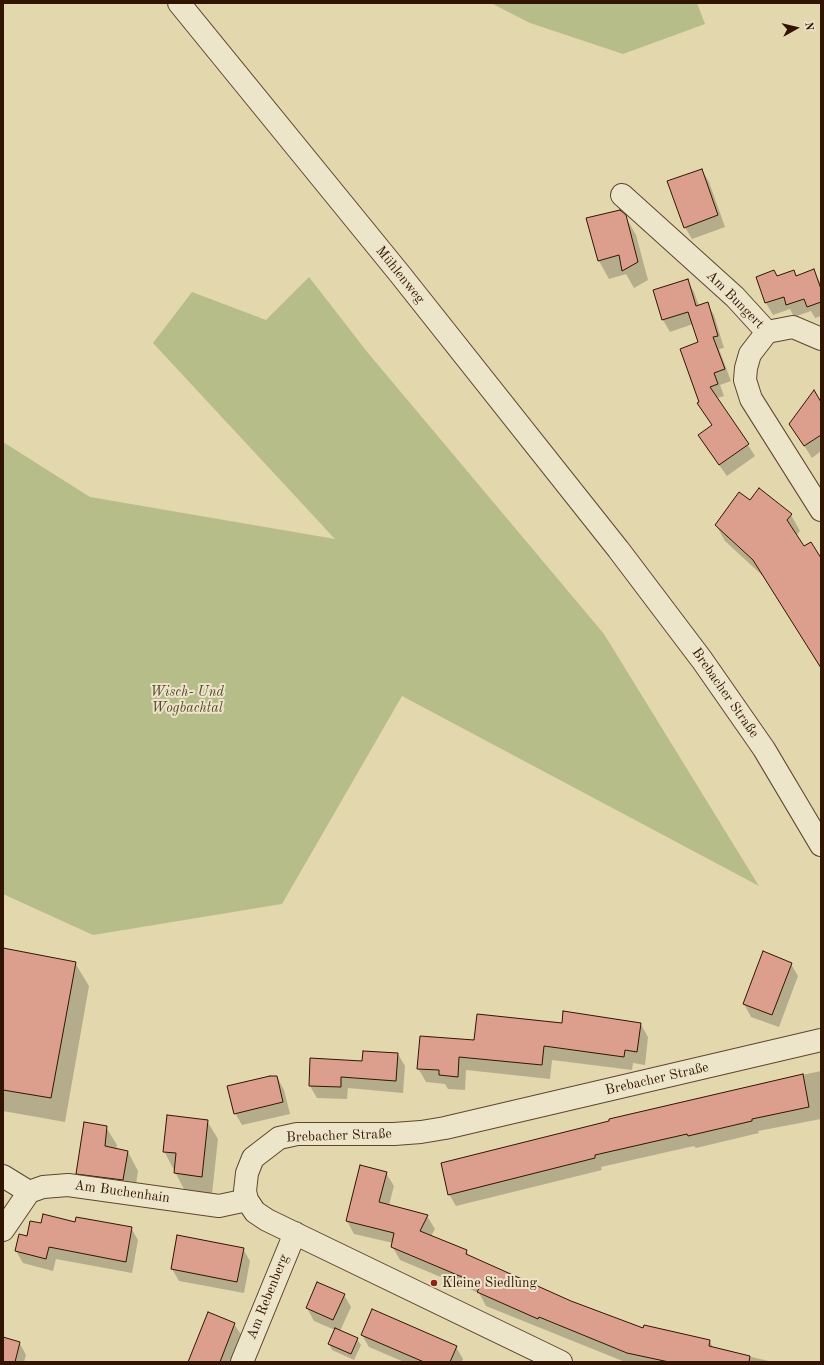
<!DOCTYPE html>
<html>
<head>
<meta charset="utf-8">
<style>
	body { margin:0 }
	#map { position:relative; width:824px; height:1365px; overflow:hidden; background:#e3d7ae; font-family:"Old Standard TT",serif }
	canvas { display:block }
	.frame { position:absolute; inset:0; border:4px solid #311502; pointer-events:none }
	.north { position:absolute; left:776px; top:8px; width:40px; height:40px; -webkit-text-stroke:3px #ede5ca; paint-order:stroke; rotate:82deg; font-size:11px; font-weight:700; line-height:16px; text-align:center; color:#311502 }
	.north::after { content:''; display:block; margin:auto; width:14px; height:18px; background:#311502; clip-path:polygon(50% 0,100% 100%,50% 72%,0 100%) }
</style>
</head>
<body>
<div id="map">
<canvas width="824" height="1365"></canvas>
<div class="frame"></div>
<div class="north">N</div>
</div>
<script>
const g = document.querySelector('canvas').getContext('2d');
g.lineJoin = 'round';
function fill(path, color) { g.fillStyle = color; g.fill(path, 'evenodd'); }
const toPath = rows => new Path2D(rows.map(r => 'M' + r).join(''));
function trace(path, color, width, dash) { g.strokeStyle = color; g.lineWidth = width; g.lineCap = dash ? 'butt' : 'round'; g.setLineDash(dash || []); g.stroke(path); }
function write(font, color, halo, rows, align = 'center') {
  g.font = font + ' "Old Standard TT",serif'; g.lineWidth = 4; g.setLineDash([]); g.textBaseline = 'middle'; g.strokeStyle = halo; g.fillStyle = color; for (const [text, x, y, turn = 0] of rows) {
    g.save(); g.translate(x, y); g.rotate((+turn || 0) * Math.PI / 180); g.textAlign = isNaN(turn) ? turn : align; if (halo) g.strokeText(text, 0, 0); g.fillText(text, 0, 0); g.restore();
  }
}
const green = toPath([
	[491,3,697,3,705,24,623,54,530,23],
	[309,277,368,353,604,634,759,886,402,696,282,904,93,935,3,894,3,442,90,497,335,539,153,343,192,292,266,320]
]);
const shadow = toPath([
	[702,170,709,182,725,227,692,239,685,227],
	[625,216,636,235,648,280,634,288,626,274,609,279,599,261],
	[794,271,797,276,814,271,821,284,821,316,815,318,811,311,794,317,790,309,773,315,766,303,757,277,777,277],
	[687,280,694,292,699,306,707,304,714,315,724,348,719,349,731,381,720,385,724,396,717,398,755,456,727,476,706,447,713,426,700,402,700,343,693,324,670,332,663,320,654,290],
	[821,403,821,451,812,458,790,424],
	[750,501,791,515,800,531,796,536,804,547,821,560,821,668,764,577,725,541,716,525],
	[3,949,75,963,89,986,65,1122,3,1111],
	[791,964,798,976,779,1027,751,1017,744,1004],
	[640,1023,648,1037,645,1065,633,1063,632,1070,552,1060,550,1079,466,1070,465,1090,448,1089,445,1084,426,1082,418,1068,475,1041],
	[398,1054,405,1066,403,1093,348,1088,347,1099,317,1098,310,1086,363,1062],
	[821,1071,821,1119,758,1131,759,1133,696,1148,694,1146,601,1167,602,1170,456,1206,449,1194,759,1086,759,1084],
	[277,1077,284,1090,290,1114,242,1125,235,1113],
	[207,1121,218,1139,212,1194,185,1191,164,1151],
	[106,1127,117,1145,116,1150,128,1152,138,1171,134,1198,88,1192,77,1173],
	[386,1173,394,1186,389,1205,427,1216,435,1229,431,1236,466,1251,470,1257,571,1301,644,1329,710,1341,713,1348,773,1362,625,1362,486,1306,479,1293,400,1260,392,1246,393,1243,354,1234,347,1221],
	[76,1223,131,1228,138,1240,132,1273,56,1259,53,1271,23,1263,16,1251,19,1235,27,1237,42,1224],
	[243,1249,250,1261,244,1293,179,1281,172,1269],
	[344,1295,351,1307,340,1331,357,1339,361,1345,354,1360,332,1350,329,1344,335,1330,314,1321,307,1308],
	[234,1324,242,1336,231,1362,190,1362],
	[362,1335,456,1347,463,1359,462,1362,404,1362,369,1347],
	[3,1338,19,1342,26,1355,24,1362,3,1362]
]);
const building = toPath([
	[702,169,718,215,684,228,667,181,702,169],
	[620,210,626,215,638,262,622,271,619,255,598,261,586,218,620,210],
	[814,269,821,289,821,302,807,307,804,299,786,305,784,297,765,303,756,277,774,270,777,276,794,270,796,276,814,269],
	[688,279,696,306,708,302,718,336,713,337,725,369,714,373,718,384,710,387,749,444,719,465,698,435,712,425,697,403,699,402,680,349,698,342,688,312,662,320,653,290,688,279],
	[814,390,821,402,821,435,804,446,789,424,814,390],
	[759,488,792,514,787,520,804,546,811,542,821,558,821,668,753,560,715,525,739,492,750,500,759,488],
	[3,948,76,962,51,1098,3,1090,3,948],
	[763,951,792,963,772,1015,743,1004,763,951],
	[563,1011,641,1023,637,1052,625,1050,624,1057,544,1046,542,1065,459,1057,458,1077,439,1075,439,1070,417,1069,420,1036,474,1040,477,1014,562,1023,563,1011],
	[363,1051,398,1053,396,1081,341,1077,341,1087,309,1086,310,1058,362,1061,363,1051],
	[803,1074,809,1107,752,1119,752,1121,688,1136,687,1134,595,1155,595,1158,448,1195,441,1163,609,1121,609,1119,803,1074],
	[270,1076,277,1076,283,1102,234,1114,227,1086,270,1076],
	[167,1115,208,1120,202,1177,174,1173,176,1153,163,1152,167,1115],
	[84,1122,107,1126,105,1146,128,1151,123,1180,76,1174,84,1122],
	[360,1165,387,1172,379,1202,428,1215,420,1231,467,1250,466,1254,571,1301,643,1328,644,1325,710,1340,709,1346,750,1356,749,1362,669,1362,627,1353,539,1317,538,1319,477,1292,481,1285,391,1247,394,1233,346,1221,360,1165],
	[43,1214,75,1222,76,1217,132,1227,126,1262,49,1247,46,1259,15,1251,19,1234,27,1236,30,1221,41,1223,43,1214],
	[177,1235,244,1248,237,1282,171,1269,177,1235],
	[317,1282,345,1294,333,1320,306,1308,317,1282],
	[372,1309,457,1346,450,1362,424,1362,361,1335,372,1309],
	[208,1312,235,1323,220,1362,188,1362,208,1312],
	[335,1328,358,1338,351,1354,328,1344,335,1328],
	[3,1337,20,1342,15,1362,3,1362,3,1337]
]);
const minor = toPath([
	[179,3,399,273,618,549,702,660,764,749,821,845],
	[622,195,735,297,767,332],
	[767,332,750,354,746,368,745,380,751,399,821,510],
	[767,332,793,327,821,339],
	[3,1176,29,1192,43,1187,68,1185,219,1206,247,1200],
	[3,1230,29,1192],
	[242,1362,295,1233],
	[561,1362,267,1220,255,1212,247,1200,245,1191,247,1173,253,1158,279,1138,297,1134,394,1134,421,1132,445,1128,821,1040]
]);
const markers = [
	[434,1283,4,"#8f2418"]
];
const streetNames = [
	["Mühlenweg",400,275,51],
	["Am Bungert",735,300,45],
	["Brebacher Straße",725,693,55],
	["Brebacher Straße",657,1079,-13],
	["Brebacher Straße",339,1136,-2],
	["Am Buchenhain",122,1192,8],
	["Am Rebenberg",268,1297,-68]
];
const parkNames = [
	["Wisch- Und",187,692],
	["Wogbachtal",187,708]
];
const poiNames = [
	["Kleine Siedlung",442,1283]
];
fill(green, '#b6bd88');
fill(shadow, '#0003');
fill(building, '#dc9f8d');
trace(building, '#311502', 1);
trace(minor, '#5e462d', 24);
trace(minor, '#ede5ca', 22);
for (const [x, y, r, color] of markers) { const dot = new Path2D(); dot.arc(x, y, r, 0, 2 * Math.PI); g.fillStyle = color; g.fill(dot); trace(dot, '#ede5ca', 1.5); }
write('14px', '#311502', '#ede5ca', streetNames);
write('italic 14px', '#59472a', '#ede5ca', parkNames);
write('14px', '#311502', '#ede5ca', poiNames, 'left');
</script>
</body>
</html>
